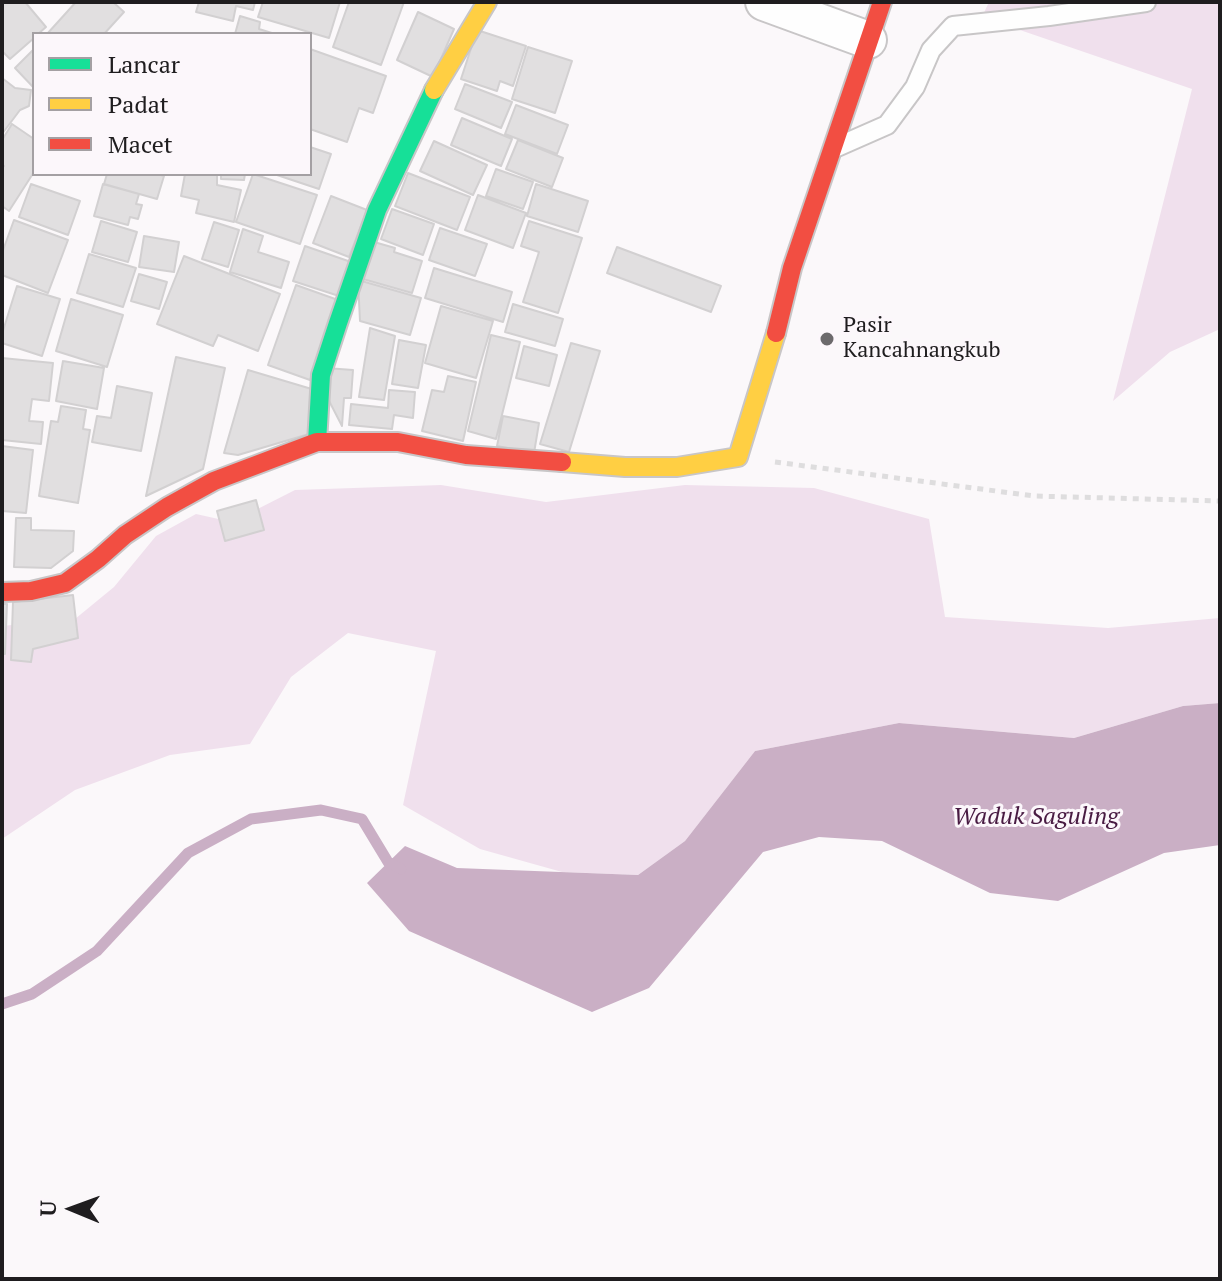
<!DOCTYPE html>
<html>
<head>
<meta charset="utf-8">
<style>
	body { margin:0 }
	#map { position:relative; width:1222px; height:1281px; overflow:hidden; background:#fbf8fa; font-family:"PT Serif",serif }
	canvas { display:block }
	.frame { position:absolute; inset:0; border:4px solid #1f1d1f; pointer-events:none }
	.legend { position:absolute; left:32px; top:32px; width:280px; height:144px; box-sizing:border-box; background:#fcf7fb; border:2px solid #a4a0a3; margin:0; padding:10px 14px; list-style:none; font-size:24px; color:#1f1d1f }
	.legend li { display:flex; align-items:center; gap:16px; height:40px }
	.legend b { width:40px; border:2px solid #a4a0a3 }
	.north { position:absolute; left:32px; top:1169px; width:80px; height:80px; -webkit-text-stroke:6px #fcf7fb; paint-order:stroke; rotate:271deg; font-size:22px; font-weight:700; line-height:32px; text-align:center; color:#1f1d1f }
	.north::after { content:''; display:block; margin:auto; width:28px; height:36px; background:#1f1d1f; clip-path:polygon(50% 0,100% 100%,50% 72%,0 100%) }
</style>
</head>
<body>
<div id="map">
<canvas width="1222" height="1281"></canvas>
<div class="frame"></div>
<ul class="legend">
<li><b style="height:10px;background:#16e098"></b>Lancar</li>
<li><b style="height:10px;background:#ffcf43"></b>Padat</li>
<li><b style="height:10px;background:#f24e42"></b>Macet</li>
</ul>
<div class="north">U</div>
</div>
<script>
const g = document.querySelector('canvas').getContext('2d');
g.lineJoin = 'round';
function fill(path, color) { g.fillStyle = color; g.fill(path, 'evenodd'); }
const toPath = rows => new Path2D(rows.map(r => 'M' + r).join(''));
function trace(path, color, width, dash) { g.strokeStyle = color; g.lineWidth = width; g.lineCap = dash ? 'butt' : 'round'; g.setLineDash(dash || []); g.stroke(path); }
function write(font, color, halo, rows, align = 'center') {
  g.font = font + ' "PT Serif",serif'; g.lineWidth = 6; g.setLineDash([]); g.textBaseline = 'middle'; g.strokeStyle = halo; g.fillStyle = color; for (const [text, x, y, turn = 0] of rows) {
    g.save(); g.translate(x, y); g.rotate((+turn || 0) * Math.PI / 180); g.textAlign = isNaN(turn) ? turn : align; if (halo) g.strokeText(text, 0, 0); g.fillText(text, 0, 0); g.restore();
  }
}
const green = toPath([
	[989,2,1220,2,1220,329,1170,352,1113,401,1192,89,982,17],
	[441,485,546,502,685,485,814,488,929,519,945,617,1108,628,1220,618,1220,703,1183,706,1074,738,899,723,755,751,685,841,638,875,562,872,480,849,403,805,436,651,348,633,291,677,250,744,170,755,75,790,2,839,2,626,75,619,114,587,156,536,196,514,232,522,295,490]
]);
const water = toPath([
	[1220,703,1220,845,1164,853,1058,901,990,893,882,841,819,837,763,852,649,988,592,1012,409,931,367,883,405,846,457,868,638,875,685,841,755,751,899,723,1074,738,1183,706]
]);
const stream = toPath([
	[2,1004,32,994,97,951,188,853,251,819,321,810,362,819,388,862,401,869]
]);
const building = toPath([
	[2,2,25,2,46,27,38,34,34,34,34,38,10,59,2,51,2,2],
	[76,2,113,2,124,12,104,34,47,34,76,2],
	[199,2,255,2,253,10,236,6,233,21,196,12,199,2],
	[263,2,340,2,329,38,258,17,263,2],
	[349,2,404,2,381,65,333,47,349,2],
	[418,12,454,29,433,77,397,60,418,12],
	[240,16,260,22,259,29,275,34,235,34,240,16],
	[477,30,526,46,513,86,500,81,497,91,461,79,477,30],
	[528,47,572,61,555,113,512,99,528,47],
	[34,49,34,88,15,68,34,49],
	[310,49,386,76,373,113,359,108,347,142,310,129,310,49],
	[2,78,15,88,31,90,29,106,20,110,2,134,2,78],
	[465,84,512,102,501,128,455,109,465,84],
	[516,105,568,125,557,154,505,134,516,105],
	[462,118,512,139,501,166,451,145,462,118],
	[12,124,34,139,34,172,9,211,2,206,2,168,4,166,2,165,2,140,12,124],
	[518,140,563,158,552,187,506,169,518,140],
	[434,141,487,165,473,195,420,171,434,141],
	[310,147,331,154,319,189,274,174,310,174,310,147],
	[496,169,533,182,523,209,486,196,496,169],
	[408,173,470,197,457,230,395,206,408,173],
	[107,174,157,174,164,176,157,199,104,184,107,174],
	[185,174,217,174,217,185,241,190,234,222,196,213,199,200,181,196,185,174],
	[221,174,245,174,244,180,221,179,221,174],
	[253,174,317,195,300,244,236,222,253,174],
	[31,184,80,201,68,235,19,217,31,184],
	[103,184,139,194,136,204,142,205,138,219,130,217,128,225,94,216,103,184],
	[536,184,588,201,578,232,527,216,536,184],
	[478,195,526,213,513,248,465,230,478,195],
	[331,196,367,210,349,257,313,243,331,196],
	[392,209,434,224,423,255,381,239,392,209],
	[14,220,68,240,48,293,2,275,2,253,14,220],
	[101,221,137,232,128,262,92,252,101,221],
	[529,221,582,238,558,313,523,302,539,252,521,246,529,221],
	[214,222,239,230,228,267,202,259,214,222],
	[440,228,487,244,475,276,429,260,440,228],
	[243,229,263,236,258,252,289,262,281,288,230,272,243,229],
	[144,236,179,242,174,272,139,267,144,236],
	[374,242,395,248,394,252,422,261,412,293,363,279,374,242],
	[305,246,351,262,339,296,293,281,305,246],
	[617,247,721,286,711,312,607,273,617,247],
	[89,254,136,268,123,307,77,293,89,254],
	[184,256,280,294,258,351,218,335,213,346,157,324,184,256],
	[434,268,512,292,503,322,425,298,434,268],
	[139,274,167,282,159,309,131,301,139,274],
	[358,280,421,298,410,335,360,321,358,280],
	[296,285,338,300,310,380,268,365,296,285],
	[17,286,60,299,42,356,2,343,2,334,17,286],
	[71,299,123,315,107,367,56,351,71,299],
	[513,304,563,319,555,346,505,332,513,304],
	[441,306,493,321,476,378,425,363,441,306],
	[370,328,395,336,384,400,359,397,370,328],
	[491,335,520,342,496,439,468,431,491,335],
	[399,340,426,345,418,388,392,384,399,340],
	[571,343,600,351,569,452,540,444,571,343],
	[524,346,557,355,549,386,516,378,524,346],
	[176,357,225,368,203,469,146,496,176,357],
	[2,358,53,363,49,401,32,399,29,421,43,422,41,444,2,440,2,358],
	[63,361,104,368,97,409,56,401,63,361],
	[326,368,353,370,351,398,344,398,342,426,325,393,326,368],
	[248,370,315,390,309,434,238,455,224,453,248,370],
	[448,376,476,382,463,441,422,431,432,390,444,392,448,376],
	[117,386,152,393,141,451,92,442,97,416,111,418,117,386],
	[389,390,415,392,413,418,394,415,392,429,349,425,351,404,388,408,389,390],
	[61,406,86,410,83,429,90,430,78,503,39,496,51,421,58,422,61,406],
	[503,416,539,423,534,453,497,446,503,416],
	[2,446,33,450,26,513,2,511,2,446],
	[256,500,264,530,225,541,217,511,256,500],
	[16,518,31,518,31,530,74,531,73,551,51,568,14,567,16,518],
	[73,595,78,638,33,649,31,662,11,660,13,602,73,595],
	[2,604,7,604,5,654,2,654,2,604]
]);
const path = toPath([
	[775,462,1034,496,1220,501]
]);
const lane = toPath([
	[837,147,887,125,915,87,931,50,953,26,1049,16,1146,2]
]);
const street = toPath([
	[764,2,868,40]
]);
const fast = toPath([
	[317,442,321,375,338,323,377,210,434,90]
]);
const slow = toPath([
	[434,90,487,2],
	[562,462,625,467,677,467,738,457,776,333]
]);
const jam = toPath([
	[776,333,792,268,882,2],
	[2,592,31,591,65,583,98,559,125,535,167,507,214,481,317,442,398,442,466,455,562,462]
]);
const markers = [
	[827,339,8,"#6c6a6c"]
];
const poiNames = [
	["Pasir",843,326],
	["Kancahnangkub",843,351]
];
const waterNames = [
	["Waduk Saguling",1036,817]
];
fill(green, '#f0e0ed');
fill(water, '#caafc5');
trace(stream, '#caafc5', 11);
fill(building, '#e1dfe0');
trace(building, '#d2d0d1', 2);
trace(lane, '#c8c6c7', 22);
trace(street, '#c8c6c7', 40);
trace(fast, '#c8c6c7', 22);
trace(slow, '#c8c6c7', 22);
trace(jam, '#c8c6c7', 22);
trace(path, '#deddde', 5, [6, 6]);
trace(lane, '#fefefe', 18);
trace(street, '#fefefe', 36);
trace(fast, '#16e098', 18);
trace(slow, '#ffcf43', 18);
trace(jam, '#f24e42', 18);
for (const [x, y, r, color] of markers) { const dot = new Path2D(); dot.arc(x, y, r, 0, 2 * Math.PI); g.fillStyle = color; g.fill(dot); trace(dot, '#fcf7fb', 3); }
write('22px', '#1f1d1f', '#fcf7fb', poiNames, 'left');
write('italic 24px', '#481a42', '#fcf7fb', waterNames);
</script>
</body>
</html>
